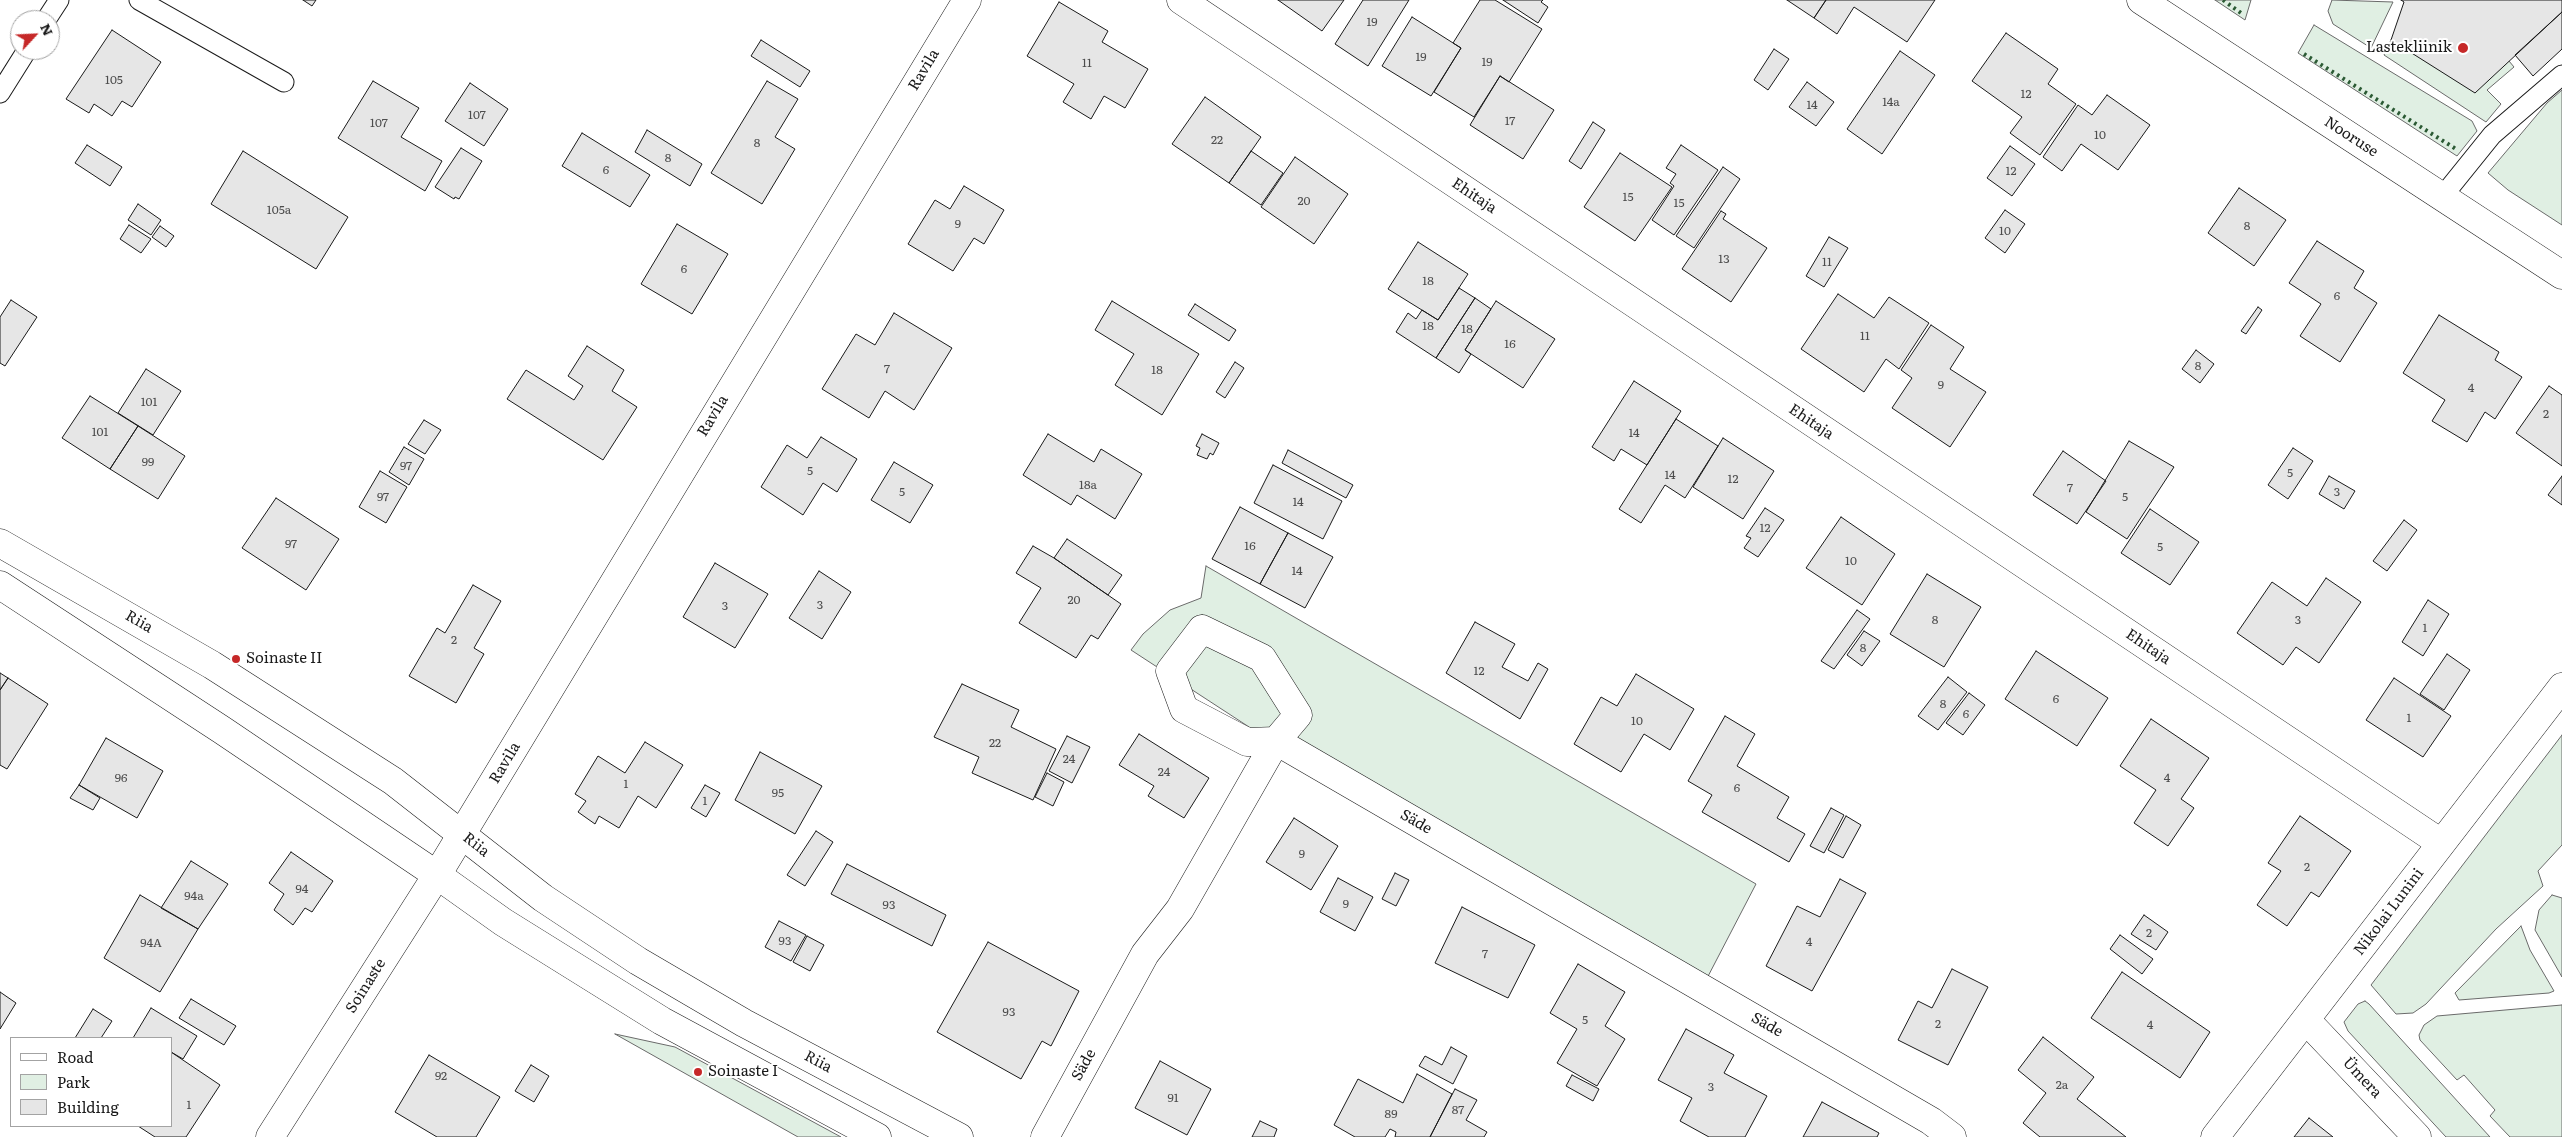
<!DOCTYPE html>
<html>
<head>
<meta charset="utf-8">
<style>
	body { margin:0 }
	#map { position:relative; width:2562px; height:1137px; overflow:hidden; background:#fff; font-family:Literata,serif }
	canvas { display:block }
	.legend { position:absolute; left:10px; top:1037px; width:162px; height:90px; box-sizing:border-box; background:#fff; border:1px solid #a3a3a3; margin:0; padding:6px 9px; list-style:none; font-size:15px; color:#1a1a1a }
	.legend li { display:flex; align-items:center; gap:10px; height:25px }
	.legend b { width:25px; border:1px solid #a3a3a3 }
	.north { position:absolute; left:10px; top:10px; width:50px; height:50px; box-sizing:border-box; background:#fff; border:1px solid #a3a3a3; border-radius:50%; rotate:65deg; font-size:14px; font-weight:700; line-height:20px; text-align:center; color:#1a1a1a }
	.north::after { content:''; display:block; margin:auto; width:18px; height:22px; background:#c62828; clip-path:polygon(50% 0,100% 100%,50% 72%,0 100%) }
</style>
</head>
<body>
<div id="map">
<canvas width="2562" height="1137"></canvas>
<ul class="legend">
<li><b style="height:6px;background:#fff"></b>Road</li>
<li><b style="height:14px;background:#e0efe3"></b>Park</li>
<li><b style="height:14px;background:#e6e6e6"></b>Building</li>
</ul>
<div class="north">N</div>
</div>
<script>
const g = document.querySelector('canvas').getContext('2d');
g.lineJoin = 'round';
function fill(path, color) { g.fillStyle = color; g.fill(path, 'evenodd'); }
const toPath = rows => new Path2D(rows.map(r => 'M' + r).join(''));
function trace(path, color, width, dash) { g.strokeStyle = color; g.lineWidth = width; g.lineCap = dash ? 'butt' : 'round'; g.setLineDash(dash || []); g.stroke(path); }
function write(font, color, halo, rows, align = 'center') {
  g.font = font + ' Literata,serif'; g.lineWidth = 4; g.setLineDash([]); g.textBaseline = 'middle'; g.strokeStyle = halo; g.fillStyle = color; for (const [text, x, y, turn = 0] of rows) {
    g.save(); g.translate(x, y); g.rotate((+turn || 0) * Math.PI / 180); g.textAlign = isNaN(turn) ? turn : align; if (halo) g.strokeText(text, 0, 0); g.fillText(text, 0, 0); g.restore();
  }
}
const green = toPath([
	[2215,0,2251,0,2245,20,2215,0],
	[2332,0,2393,2,2371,48,2333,24,2328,11,2332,0],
	[2314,25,2472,121,2477,131,2457,156,2298,53,2314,25],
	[2391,40,2509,61,2514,67,2487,90,2501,104,2486,122,2384,55,2391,40],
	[2562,90,2562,225,2508,190,2488,173,2547,103,2562,90],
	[1206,566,1756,884,1704,984,1269,740,1131,650,1143,634,1170,610,1201,598,1206,566],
	[2562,735,2562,845,2538,871,2543,886,2496,929,2426,1004,2413,1013,2396,1014,2371,985,2562,735],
	[2552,895,2562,898,2562,977,2535,930,2539,910,2552,895],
	[2521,926,2530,950,2554,991,2549,993,2459,1000,2455,993,2521,926],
	[2365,1001,2369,1004,2490,1137,2446,1137,2348,1031,2344,1022,2358,1004,2365,1001],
	[2562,1005,2562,1137,2510,1137,2490,1116,2495,1110,2464,1075,2457,1080,2420,1040,2419,1035,2424,1025,2437,1016,2562,1005],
	[615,1034,675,1047,841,1137,798,1137,615,1034]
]);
const building = toPath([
	[303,0,316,0,312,6,303,0],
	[1278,0,1344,0,1322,31,1278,0],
	[1363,0,1409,0,1368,66,1335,44,1363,0],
	[1480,0,1495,0,1542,29,1509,82,1500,76,1474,117,1434,92,1461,48,1453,43,1480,0],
	[1503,0,1543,0,1541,2,1548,7,1538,23,1503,0],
	[1787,0,1826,0,1814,18,1787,0],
	[1826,0,1935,0,1907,42,1854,7,1837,34,1814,18,1826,0],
	[2401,0,2562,0,2562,12,2475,93,2391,40,2404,2,2401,0],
	[1059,2,1108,31,1102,42,1148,69,1125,108,1104,96,1091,119,1063,102,1074,84,1027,56,1059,2],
	[2562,12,2562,49,2533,76,2515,55,2562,12],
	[1412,17,1461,48,1431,96,1382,66,1412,17],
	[112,30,161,62,132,107,122,101,112,116,94,104,89,113,66,99,112,30],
	[2006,33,2058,69,2048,84,2076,104,2040,155,2010,133,2022,117,1972,81,2006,33],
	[761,40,810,71,800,87,751,56,761,40],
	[1774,49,1789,59,1768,90,1754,80,1774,49],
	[1900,51,1935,75,1882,154,1847,129,1900,51],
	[1500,76,1554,110,1523,159,1470,125,1500,76],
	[373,81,419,108,401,137,442,161,425,191,338,138,373,81],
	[767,81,798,99,775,137,795,149,762,204,711,173,767,81],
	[1807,82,1834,102,1816,126,1789,107,1807,82],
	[470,83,508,109,484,146,445,121,470,83],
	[2107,95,2150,125,2118,170,2081,144,2062,171,2043,157,2078,105,2092,115,2107,95],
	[1205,97,1261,137,1229,183,1172,144,1205,97],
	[1593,122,1605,130,1581,169,1569,161,1593,122],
	[647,130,702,164,690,186,635,152,647,130],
	[582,133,650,175,630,207,562,166,582,133],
	[87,145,122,167,110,186,75,163,87,145],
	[1681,145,1718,170,1674,235,1652,220,1674,186,1670,183,1676,174,1666,168,1681,145],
	[2010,146,2035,164,2012,196,1987,178,2010,146],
	[461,148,482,161,459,199,455,197,454,199,435,187,461,148],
	[243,151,348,217,316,269,211,204,243,151],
	[1251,151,1283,173,1261,205,1229,183,1251,151],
	[1620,153,1672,187,1635,241,1584,207,1620,153],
	[1295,157,1348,194,1314,244,1261,207,1295,157],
	[1723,167,1740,179,1694,248,1676,236,1723,167],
	[964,186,1004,210,984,244,974,238,953,271,908,244,935,200,950,209,964,186],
	[2239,188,2286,220,2254,266,2208,233,2239,188],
	[138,204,161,220,151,235,128,220,138,204],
	[2005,210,2025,224,2005,253,1985,238,2005,210],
	[1721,211,1726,214,1723,219,1767,248,1731,302,1682,269,1721,211],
	[677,224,728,254,692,314,641,284,677,224],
	[129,225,151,239,141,253,120,239,129,225],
	[160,226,174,236,166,247,152,237,160,226],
	[1829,237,1848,248,1824,287,1806,276,1829,237],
	[2317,241,2364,271,2354,288,2377,303,2340,362,2300,336,2321,304,2289,283,2317,241],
	[1418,242,1468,274,1438,320,1388,289,1418,242],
	[1459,288,1475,298,1436,358,1396,332,1408,313,1416,319,1422,310,1438,320,1459,288],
	[1838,294,1874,318,1889,297,1929,323,1899,369,1886,359,1864,392,1801,349,1838,294],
	[1475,298,1491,309,1465,350,1471,354,1459,373,1436,358,1475,298],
	[11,300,37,317,5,366,0,363,0,317,11,300],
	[1112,301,1199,354,1162,415,1115,385,1134,354,1095,330,1112,301],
	[1496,301,1555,339,1523,388,1465,350,1496,301],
	[1195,304,1236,330,1229,341,1188,315,1195,304],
	[2258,307,2262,310,2246,334,2241,331,2258,307],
	[894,313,952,348,914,410,885,391,869,418,822,389,856,334,875,345,894,313],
	[2439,315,2499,352,2495,360,2522,377,2495,419,2485,412,2467,442,2432,421,2445,400,2403,373,2439,315],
	[1931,325,1964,347,1950,369,1986,392,1950,447,1892,408,1912,378,1901,370,1931,325],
	[587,346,624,370,612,391,637,407,603,460,507,399,526,370,574,400,583,386,568,376,587,346],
	[2196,350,2214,364,2200,383,2182,369,2196,350],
	[1235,362,1244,368,1225,398,1216,392,1235,362],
	[146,369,181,391,153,435,118,413,146,369],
	[1634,381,1681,411,1647,465,1621,449,1614,461,1592,447,1634,381],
	[2549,386,2562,395,2562,466,2516,433,2549,386],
	[90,396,138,426,110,469,62,438,90,396],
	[1676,419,1718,446,1685,498,1665,485,1641,523,1619,509,1676,419],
	[424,420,441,430,425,454,408,444,424,420],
	[138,426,185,456,158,499,110,469,138,426],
	[1048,434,1094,462,1101,449,1142,474,1115,519,1077,495,1071,505,1023,475,1048,434],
	[1202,434,1219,443,1213,455,1210,453,1207,459,1197,455,1200,448,1196,446,1202,434],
	[821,437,857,459,837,492,823,483,803,515,761,487,787,445,807,458,821,437],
	[1723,438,1774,471,1743,519,1693,487,1723,438],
	[2129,441,2174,467,2127,539,2086,512,2129,441],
	[404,447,424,459,409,485,389,472,404,447],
	[2293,448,2313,461,2288,499,2268,485,2293,448],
	[1288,450,1353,485,1346,498,1282,463,1288,450],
	[2063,451,2106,481,2077,524,2033,495,2063,451],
	[894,462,933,485,910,523,871,500,894,462],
	[1273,465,1342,501,1323,539,1254,503,1273,465],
	[380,471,407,487,386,523,359,507,380,471],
	[2329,476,2355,491,2344,509,2319,494,2329,476],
	[2562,476,2562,505,2548,495,2562,476],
	[276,498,339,539,306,590,242,548,276,498],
	[1240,507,1288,533,1260,584,1212,559,1240,507],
	[1765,508,1784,520,1758,557,1744,548,1751,538,1746,536,1765,508],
	[2150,509,2199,542,2170,585,2121,553,2150,509],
	[1841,517,1895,554,1862,605,1806,568,1841,517],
	[2404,520,2417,530,2387,571,2373,561,2404,520],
	[1288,533,1333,557,1305,608,1260,584,1288,533],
	[1067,539,1122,575,1108,595,1054,558,1067,539],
	[1033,546,1054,558,1121,604,1098,639,1091,635,1076,658,1019,623,1041,588,1016,573,1033,546],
	[715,563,768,594,735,648,683,617,715,563],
	[819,571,851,592,822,639,789,618,819,571],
	[1927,574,1981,607,1944,667,1890,634,1927,574],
	[2326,578,2361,602,2319,663,2296,647,2283,665,2237,633,2272,582,2307,606,2326,578],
	[473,585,501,601,474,648,484,654,456,703,409,676,437,628,445,633,473,585],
	[2428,600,2449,614,2423,656,2402,642,2428,600],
	[1857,610,1870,619,1834,669,1821,661,1857,610],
	[1475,622,1515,644,1502,667,1528,681,1538,663,1548,669,1520,719,1446,673,1475,622],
	[1864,631,1880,641,1862,666,1847,655,1864,631],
	[2036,651,2108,698,2077,746,2005,699,2036,651],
	[2447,654,2470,670,2444,710,2420,694,2447,654],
	[0,673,8,678,0,690,0,673],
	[1636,674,1694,709,1670,750,1644,734,1621,772,1574,744,1601,697,1617,706,1636,674],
	[1948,677,1967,692,1938,730,1918,716,1948,677],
	[8,678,48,704,7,769,0,765,0,690,8,678],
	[2394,678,2451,716,2423,757,2366,720,2394,678],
	[962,684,1019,710,1011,727,1056,749,1033,800,972,773,979,757,934,737,962,684],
	[1969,693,1985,705,1963,735,1946,723,1969,693],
	[1725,716,1755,734,1737,766,1789,797,1777,818,1805,834,1789,862,1702,812,1712,795,1688,781,1725,716],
	[2151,719,2209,758,2181,799,2194,808,2168,846,2134,823,2156,790,2120,766,2151,719],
	[1139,734,1209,778,1184,818,1148,796,1154,786,1119,765,1139,734],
	[1067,736,1090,747,1072,783,1049,771,1067,736],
	[106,738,163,771,137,818,79,785,106,738],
	[645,742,683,765,656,808,638,796,619,828,599,816,595,824,578,812,586,801,575,794,598,756,625,773,645,742],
	[760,752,822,786,795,834,735,800,760,752],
	[1047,773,1064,782,1053,806,1035,797,1047,773],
	[79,785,100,798,93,810,70,798,79,785],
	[705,785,720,793,706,817,691,808,705,785],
	[1831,808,1844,815,1824,853,1810,846,1831,808],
	[1846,816,1861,825,1843,858,1828,850,1846,816],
	[2300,816,2351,851,2319,897,2311,892,2287,926,2257,905,2281,871,2268,863,2300,816],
	[1294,818,1338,846,1311,890,1266,862,1294,818],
	[816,831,833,842,805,886,787,875,816,831],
	[291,852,333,881,312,912,305,908,293,925,274,910,284,894,269,883,291,852],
	[191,861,228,884,198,929,161,908,191,861],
	[847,864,946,915,932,946,831,894,847,864],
	[1395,873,1409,880,1396,906,1382,899,1395,873],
	[1338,878,1373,897,1355,931,1320,912,1338,878],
	[1840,879,1866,893,1812,991,1766,966,1797,906,1820,917,1840,879],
	[140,895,198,929,160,992,104,958,140,895],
	[1462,907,1535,945,1508,998,1435,963,1462,907],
	[2144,915,2168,932,2156,950,2131,934,2144,915],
	[779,921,806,935,791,961,765,947,779,921],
	[2120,935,2153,959,2142,974,2110,949,2120,935],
	[807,936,824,945,810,971,793,962,807,936],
	[988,942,1079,991,1051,1046,1042,1041,1021,1079,937,1032,988,942],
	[1578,964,1625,992,1605,1026,1625,1039,1597,1086,1557,1063,1577,1029,1550,1013,1578,964],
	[1952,969,1988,987,1948,1065,1898,1040,1918,1001,1932,1008,1952,969],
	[2122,972,2210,1032,2180,1078,2091,1018,2122,972],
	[0,992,16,1003,0,1029,0,992],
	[191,999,236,1026,224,1045,179,1018,191,999],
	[151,1008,197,1036,183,1059,171,1052,171,1038,133,1038,151,1008],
	[93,1009,112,1021,101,1038,75,1038,93,1009],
	[1686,1029,1734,1055,1724,1073,1767,1096,1745,1137,1709,1137,1680,1121,1692,1098,1658,1080,1686,1029],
	[2043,1037,2094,1077,2077,1099,2126,1137,2040,1137,2023,1123,2046,1093,2018,1070,2043,1037],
	[1451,1047,1467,1056,1453,1084,1419,1066,1425,1056,1442,1065,1451,1047],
	[171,1052,220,1085,186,1137,155,1137,138,1126,171,1126,171,1052],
	[429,1055,500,1097,476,1137,437,1137,395,1112,429,1055],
	[1160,1061,1211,1089,1187,1135,1135,1108,1160,1061],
	[531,1065,549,1076,534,1102,515,1091,531,1065],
	[1417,1074,1452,1094,1430,1137,1395,1137,1396,1132,1390,1129,1385,1137,1355,1137,1334,1125,1358,1079,1403,1103,1417,1074],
	[1572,1075,1599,1089,1593,1101,1566,1086,1572,1075],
	[1455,1089,1477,1100,1466,1120,1487,1132,1484,1137,1430,1137,1455,1089],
	[1822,1102,1879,1133,1877,1137,1803,1137,1822,1102],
	[2309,1118,2333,1137,2294,1137,2309,1118],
	[1260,1121,1277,1129,1274,1137,1252,1137,1260,1121]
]);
const service = toPath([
	[139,0,284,82],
	[46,20,59,0],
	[0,93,27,50],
	[2442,197,2492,135,2562,75]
]);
const minor = toPath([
	[1181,0,2441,843],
	[2141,0,2562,275],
	[1202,629,1262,658,1298,715,1276,741,1247,742,1184,709,1170,671,1202,629],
	[2306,1020,2417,1137],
	[1045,1137,1145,954,1180,909,1276,741,1931,1121,1952,1137]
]);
const tertiary = toPath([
	[270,1137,437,875,967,0],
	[2215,1137,2562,687]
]);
const trunk = toPath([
	[0,543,212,665,393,781,543,898,638,961,744,1023,959,1137],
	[0,585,222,730,437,875,503,922,662,1021,877,1137]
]);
const hedge = toPath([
	[2223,0,2241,13],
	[2304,54,2456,149]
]);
const markers = [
	[2463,48,6,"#c62828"],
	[236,659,5,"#c62828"],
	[698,1072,5,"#c62828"]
];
const numberNames = [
	["19",1372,22],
	["19",1421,57],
	["19",1487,62],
	["11",1087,63],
	["105",114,80],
	["12",2026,94],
	["14a",1891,102],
	["14",1812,105],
	["107",477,115],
	["17",1510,121],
	["107",379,123],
	["10",2100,135],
	["22",1217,140],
	["8",757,143],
	["8",668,158],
	["6",606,170],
	["12",2011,171],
	["15",1628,197],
	["20",1304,201],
	["15",1679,203],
	["105a",279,210],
	["9",958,224],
	["8",2247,226],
	["10",2005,231],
	["13",1724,259],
	["11",1827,262],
	["6",684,269],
	["18",1428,281],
	["6",2337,296],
	["18",1428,326],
	["18",1467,329],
	["11",1865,336],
	["16",1510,344],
	["8",2198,366],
	["7",887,369],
	["18",1157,370],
	["9",1941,385],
	["4",2471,388],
	["101",149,402],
	["2",2546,414],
	["101",100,432],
	["14",1634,433],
	["99",148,462],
	["97",406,466],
	["5",810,471],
	["5",2290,473],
	["14",1670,475],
	["12",1733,479],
	["18a",1088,485],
	["7",2070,488],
	["5",902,492],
	["3",2337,492],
	["97",383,497],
	["5",2125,497],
	["14",1298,502],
	["12",1765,528],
	["97",291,544],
	["16",1250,546],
	["5",2160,547],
	["10",1851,561],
	["14",1297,571],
	["20",1074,600],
	["3",820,605],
	["3",725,606],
	["8",1935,620],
	["3",2298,620],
	["1",2425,628],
	["2",454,640],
	["8",1863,648],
	["12",1479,671],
	["6",2056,699],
	["8",1943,704],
	["6",1966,714],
	["1",2409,718],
	["10",1637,721],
	["22",995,743],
	["24",1069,759],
	["24",1164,772],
	["96",121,778],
	["4",2167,778],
	["1",626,784],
	["6",1737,788],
	["95",778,793],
	["1",705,801],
	["9",1302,854],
	["2",2307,867],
	["94",302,889],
	["94a",194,896],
	["9",1346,904],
	["93",889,905],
	["2",2149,933],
	["93",785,941],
	["4",1809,942],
	["94A",151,943],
	["7",1485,954],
	["93",1009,1012],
	["5",1585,1020],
	["2",1938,1024],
	["4",2150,1025],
	["92",441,1076],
	["2a",2062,1085],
	["3",1711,1087],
	["91",1173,1098],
	["1",189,1105],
	["87",1458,1110],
	["89",1391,1114]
];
const poiNames = [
	["Lastekliinik",2452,48,"right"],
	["Soinaste II",246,659],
	["Soinaste I",708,1072]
];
const streetNames = [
	["Ravila",924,70,-59],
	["Nooruse",2351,137,33],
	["Ehitaja",1474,196,34],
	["Ravila",713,416,-59],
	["Ehitaja",1811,422,34],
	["Riia",139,622,30],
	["Ehitaja",2148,647,34],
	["Ravila",505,763,-59],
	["Säde",1416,822,30],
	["Riia",476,845,38],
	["Nikolai Lunini",2389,912,-53],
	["Soinaste",366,986,-58],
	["Säde",1767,1025,30],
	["Riia",818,1062,28],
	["Säde",1084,1065,-61],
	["Ümera",2362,1078,47]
];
fill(green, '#e0efe3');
trace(green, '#6a6a6a', 1);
fill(building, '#e6e6e6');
trace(building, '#1a1a1a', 1);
trace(service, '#1a1a1a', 21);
trace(minor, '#1a1a1a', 29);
trace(tertiary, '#1a1a1a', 29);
trace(trunk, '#1a1a1a', 29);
trace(service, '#fff', 19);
trace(minor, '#fff', 28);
trace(tertiary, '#fff', 28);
trace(trunk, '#fff', 28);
trace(hedge, '#2b5a34', 4, [2.5, 4]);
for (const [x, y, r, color] of markers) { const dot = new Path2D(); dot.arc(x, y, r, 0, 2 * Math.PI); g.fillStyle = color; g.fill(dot); trace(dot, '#fff', 2); }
write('12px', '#4d4d4d', null, numberNames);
write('15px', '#1a1a1a', '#fff', poiNames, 'left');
write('15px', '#1a1a1a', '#fff', streetNames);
</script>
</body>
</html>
